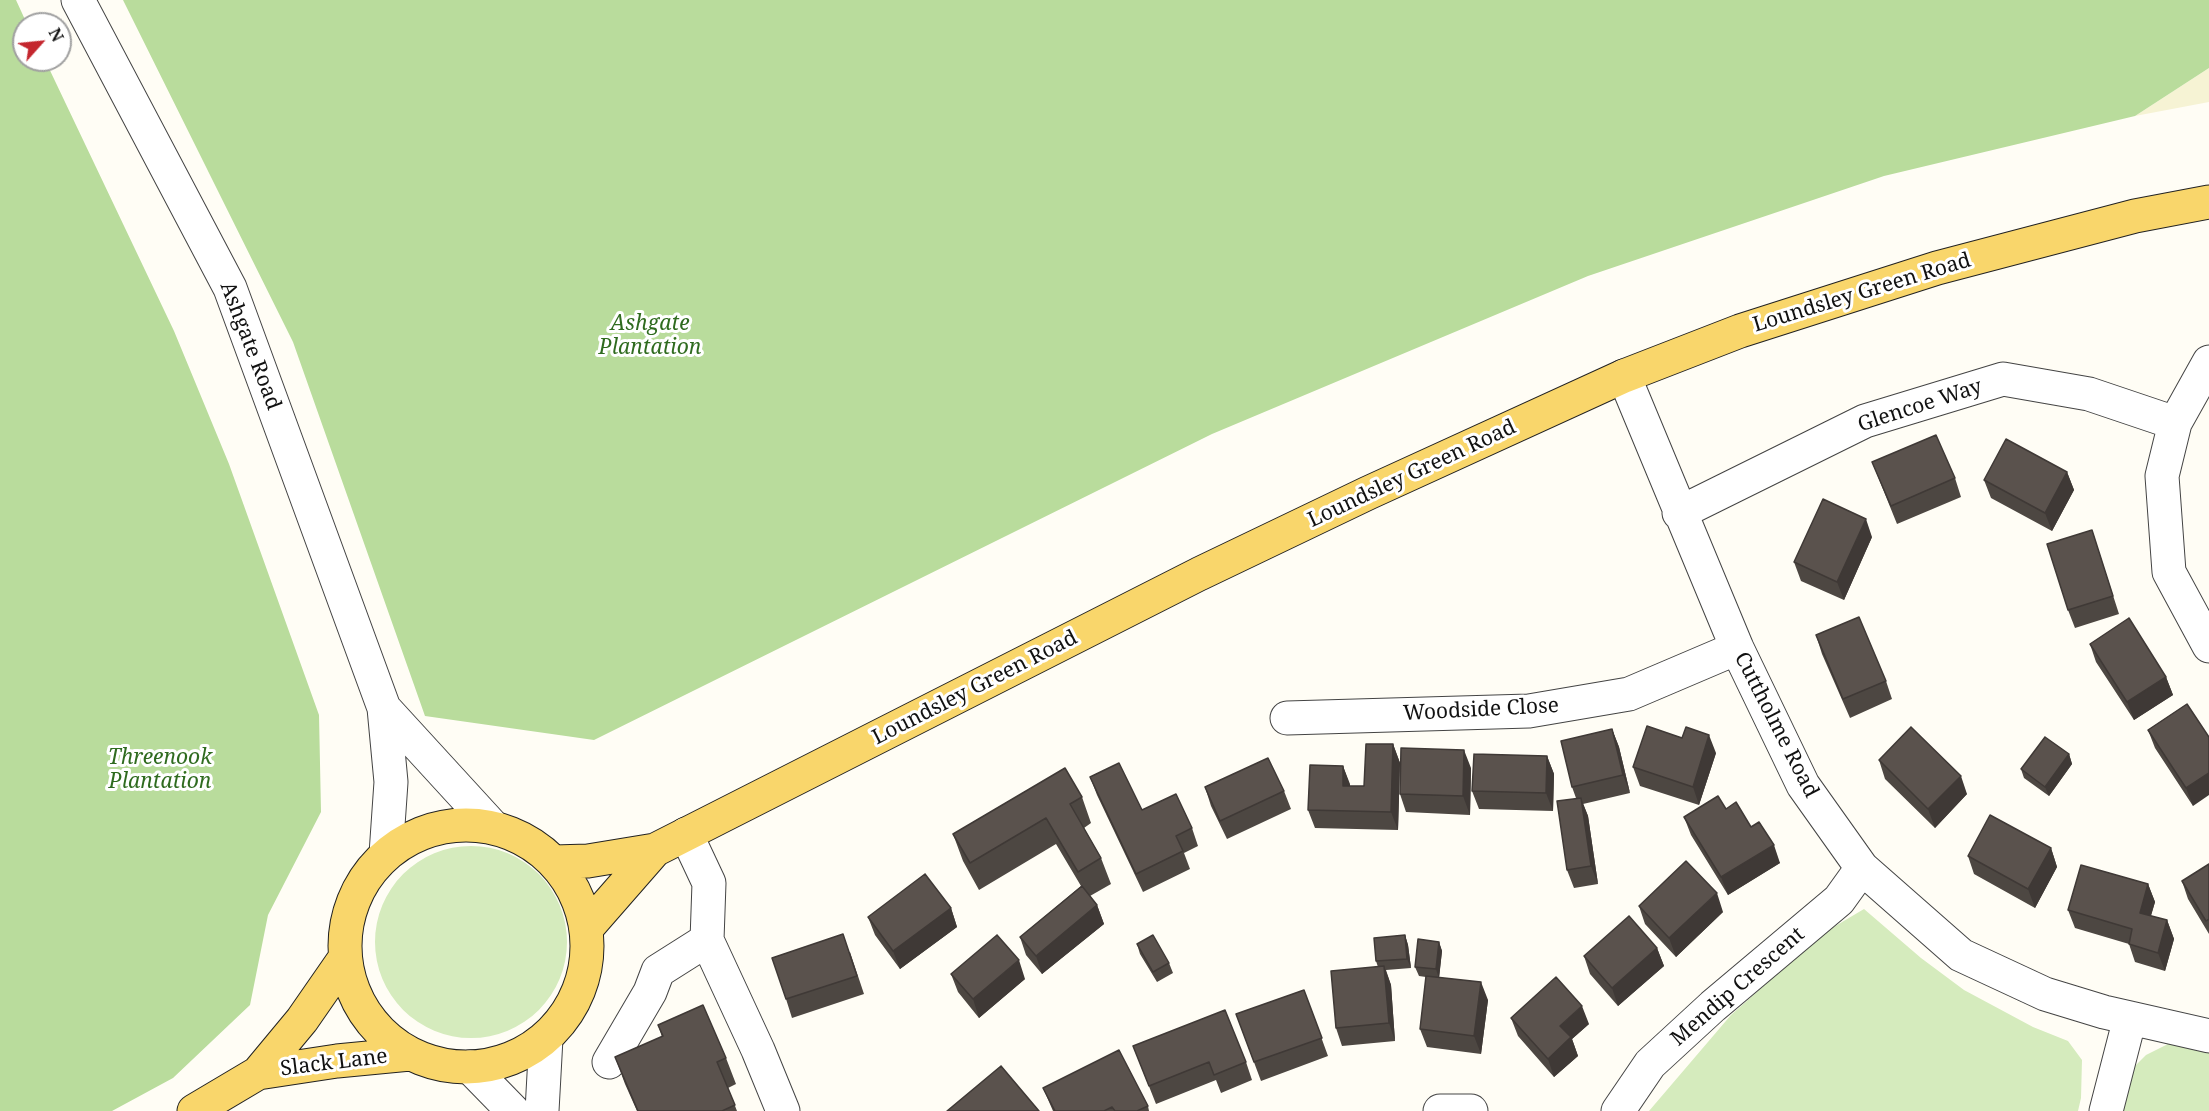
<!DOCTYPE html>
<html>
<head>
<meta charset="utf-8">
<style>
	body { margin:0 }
	#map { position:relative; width:2209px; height:1111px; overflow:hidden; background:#fffdf5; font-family:"Noto Serif",serif }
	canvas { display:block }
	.north { position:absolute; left:12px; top:12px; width:60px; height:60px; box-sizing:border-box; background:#fff; border:2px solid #a0a0a0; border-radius:50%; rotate:63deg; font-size:16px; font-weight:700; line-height:24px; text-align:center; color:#111 }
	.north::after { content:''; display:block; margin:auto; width:21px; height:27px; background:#c4262e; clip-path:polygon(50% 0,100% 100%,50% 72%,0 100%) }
</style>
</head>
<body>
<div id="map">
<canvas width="2209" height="1111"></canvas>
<div class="north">N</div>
</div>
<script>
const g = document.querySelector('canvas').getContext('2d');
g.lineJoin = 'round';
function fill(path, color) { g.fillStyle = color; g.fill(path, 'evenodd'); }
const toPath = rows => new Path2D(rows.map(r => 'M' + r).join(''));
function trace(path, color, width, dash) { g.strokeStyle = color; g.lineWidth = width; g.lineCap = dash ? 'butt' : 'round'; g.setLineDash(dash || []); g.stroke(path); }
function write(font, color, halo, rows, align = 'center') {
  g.font = font + ' "Noto Serif",serif'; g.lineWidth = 6; g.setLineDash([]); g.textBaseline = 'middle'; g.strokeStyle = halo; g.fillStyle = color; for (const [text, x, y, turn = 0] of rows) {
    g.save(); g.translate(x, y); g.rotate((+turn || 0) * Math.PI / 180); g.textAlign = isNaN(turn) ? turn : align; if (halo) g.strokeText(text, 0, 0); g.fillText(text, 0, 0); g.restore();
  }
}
const farmland = toPath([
	[2209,68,2209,102,2135,116]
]);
const green = toPath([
	'375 942a96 96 0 1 1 192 0a96 96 0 1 1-192 0Z',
	[1864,909,1921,958,1964,990,2033,1027,2068,1041,2082,1060,2081,1098,2078,1111,1649,1111,1731,1015,1795,958,1832,928],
	[2170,1043,2209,1050,2209,1111,2117,1111,2127,1074,2146,1055]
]);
const forest = toPath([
	[0,0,16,0,27,24,24,24,24,60,45,60,174,331,229,464,319,715,321,812,268,915,250,1005,173,1078,112,1111,0,1111],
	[123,0,2209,0,2209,68,2135,116,1884,176,1588,276,1212,434,594,740,425,716,293,342]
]);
const minor = toPath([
	[78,0,230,288,384,708,391,782,386,854],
	[2209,362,2175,423,2162,476,2169,572,2209,646],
	[1624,376,1737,648,1803,785,1862,868,1961,955,2045,994,2104,1012,2209,1036],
	[1679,513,1865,421,2003,379,2089,394,2175,423],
	[384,708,493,827],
	[1287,718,1529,711,1629,694,1737,648],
	[686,834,709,883,707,940],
	[609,1062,650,992,658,971,707,940,758,1050,783,1111],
	[470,1067,513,1111],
	[542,1111,546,1038],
	[1440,1111,1471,1111],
	[1618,1111,1650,1064,1713,1006,1839,900,1862,868],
	[2106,1111,2130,1018]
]);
const major = toPath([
	'345 946a121 121 0 1 1 242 0a121 121 0 1 1-242 0Z',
	[554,862,588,861,655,850,1199,574,1368,493,1624,376,1740,331,1937,268,2135,216,2209,202],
	[586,929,655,850],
	[258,1073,337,1061,410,1054],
	[194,1111,258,1073,302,1020,345,958]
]);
const wall = toPath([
	[1872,462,1955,478,1961,497,1897,524],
	[2067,472,2074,490,2052,531,1991,498,1984,480],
	[2092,530,2119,614,2075,628,2068,610],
	[1872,537,1844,600,1801,581,1794,562],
	[1816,635,1886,681,1892,699,1850,718,1822,654],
	[2090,644,2166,677,2173,695,2134,720,2096,662],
	[2187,704,2193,806,2155,748,2148,730],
	[1612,729,1619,747,1630,793,1583,804,1588,816,1598,884,1574,888,1567,870,1576,798,1572,787],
	[1393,744,1400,763,1398,830,1315,828,1308,810,1343,766,1350,786,1364,786],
	[1716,753,1699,805,1640,786,1633,767],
	[2069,754,2072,764,2049,796,2024,778,2021,769],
	[1547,756,1554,774,1553,811,1479,809,1472,791],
	[1879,760,1967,794,1935,828,1885,779],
	[1471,768,1470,815,1406,812,1400,794],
	[1090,777,1142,810,1192,828,1198,846,1184,853,1190,869,1143,892,1097,795],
	[1205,787,1284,791,1291,809,1227,839,1211,806],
	[1082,797,1091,823,1084,828,1101,858,1111,884,1090,896,1097,905,1104,924,1042,974,1026,955,1020,937,1081,886,1056,844,979,890,963,861,953,834],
	[1726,809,1751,827,1780,863,1728,895,1691,835,1684,817],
	[2051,848,2057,867,2035,908,1974,874,1968,856],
	[2209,864,2209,934,2188,899,2182,881],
	[2148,884,2155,902,2151,916,2167,920,2174,939,2165,971,2135,962,2129,944,2075,928,2068,910],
	[1639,906,1723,912,1676,957,1645,924],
	[951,908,957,927,900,969,875,935,868,917],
	[1405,935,1408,945,1411,968,1386,970,1391,985,1395,1041,1342,1046,1336,1028,1378,967,1376,961],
	[1439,942,1442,951,1439,977,1488,1000,1481,1054,1427,1047,1420,1029,1426,977,1419,976,1415,967],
	[1137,944,1169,963,1173,973,1157,982,1140,954],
	[1657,948,1664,966,1618,1006,1590,974,1584,956],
	[850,952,864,994,792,1018,786,999],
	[951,974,1025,979,979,1018,958,992],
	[1304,990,1328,1056,1261,1081,1236,1014],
	[1511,1018,1589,1024,1572,1039,1578,1056,1554,1077,1518,1036],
	[658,1025,726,1058,736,1084,728,1088,737,1111,637,1111,625,1084,615,1057,662,1037],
	[1133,1046,1246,1062,1252,1080,1221,1093,1216,1080,1156,1104],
	[1043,1088,1148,1106,1149,1111,1053,1111]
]);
const shadedWall = toPath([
	[2067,472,2074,490,2052,531,2045,513],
	[1866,519,1872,537,1844,600,1837,582],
	[2166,677,2173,695,2134,720,2127,702],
	[1612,729,1619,747,1630,793,1623,775],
	[1709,735,1716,753,1699,805,1693,787],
	[1393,744,1400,763,1398,830,1391,812],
	[1464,750,1471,768,1470,815,1463,796],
	[2069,754,2072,764,2049,796,2045,787],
	[1547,756,1554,774,1553,811,1546,793],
	[1343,766,1350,784,1349,804,1343,786],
	[2209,773,2209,795,2193,806,2186,788],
	[1961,776,1967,794,1935,828,1928,809],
	[1581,798,1588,816,1598,884,1591,866],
	[1774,845,1780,863,1728,895,1721,877],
	[2051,848,2057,867,2035,908,2028,889],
	[2148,884,2155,902,2146,931,2140,913],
	[1717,893,1723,912,1676,957,1669,938],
	[1097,905,1104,924,1042,974,1036,956],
	[951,908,957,927,900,969,893,951],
	[2167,920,2174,939,2165,971,2158,953],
	[1405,935,1408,945,1411,968,1407,959],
	[1439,942,1442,951,1439,979,1436,969],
	[1657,948,1664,966,1618,1006,1612,988],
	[1019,960,1025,979,979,1018,973,999],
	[1384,966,1391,985,1395,1041,1389,1023],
	[1481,982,1488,1000,1481,1054,1474,1036],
	[1582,1006,1589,1024,1572,1039,1578,1056,1554,1077,1548,1059,1560,1026]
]);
const building = toPath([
	[1936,435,1955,478,1891,506,1872,462,1936,435],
	[2006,439,2067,472,2045,513,1984,480,2006,439],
	[1823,499,1866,519,1837,582,1794,562,1823,499],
	[2092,530,2113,596,2068,610,2047,544,2092,530],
	[1859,617,1886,681,1843,699,1816,635,1859,617],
	[2129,618,2166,677,2127,702,2090,644,2129,618],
	[2187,704,2209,737,2209,773,2186,788,2148,730,2187,704],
	[1647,726,1682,738,1686,727,1709,735,1693,787,1633,767,1647,726],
	[1911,727,1961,776,1928,809,1879,760,1911,727],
	[1612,729,1623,775,1572,787,1561,741,1612,729],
	[2045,737,2069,754,2045,787,2021,769,2045,737],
	[1366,744,1393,744,1391,812,1308,810,1310,765,1343,766,1343,786,1364,786,1366,744],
	[1401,748,1464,750,1463,796,1400,794,1401,748],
	[1474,754,1547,756,1546,793,1472,791,1474,754],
	[1268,758,1284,791,1220,821,1205,787,1268,758],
	[1119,763,1142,810,1176,794,1192,828,1176,836,1183,851,1136,874,1090,777,1119,763],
	[1065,768,1082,797,1070,804,1101,858,1078,872,1046,818,970,863,953,834,1065,768],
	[1718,796,1726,809,1736,802,1751,827,1759,822,1774,845,1721,877,1684,817,1718,796],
	[1581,798,1591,866,1567,870,1557,801,1581,798],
	[1990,815,2051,848,2028,889,1968,856,1990,815],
	[1686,861,1717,893,1669,938,1639,906,1686,861],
	[2209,864,2209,919,2206,921,2182,881,2209,864],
	[2081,865,2148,884,2140,913,2167,920,2158,953,2129,944,2132,929,2068,910,2081,865],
	[925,874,951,908,893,951,868,917,925,874],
	[1082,886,1097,905,1036,956,1020,937,1082,886],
	[1629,916,1657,948,1612,988,1584,956,1629,916],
	[843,934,857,976,786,999,772,958,843,934],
	[997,935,1019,960,973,999,951,974,997,935],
	[1153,935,1169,963,1153,972,1137,944,1153,935],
	[1405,935,1407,959,1376,961,1374,938,1405,935],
	[1418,939,1439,942,1436,969,1415,967,1418,939],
	[1384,966,1389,1023,1336,1028,1331,971,1384,966],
	[1426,976,1481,982,1474,1036,1420,1029,1426,976],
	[1556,977,1582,1006,1560,1026,1571,1037,1548,1059,1511,1018,1556,977],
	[1304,990,1322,1038,1254,1062,1236,1014,1304,990],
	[703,1005,726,1058,717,1062,735,1105,722,1111,638,1111,615,1057,663,1036,658,1025,703,1005],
	[1225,1010,1246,1062,1214,1075,1209,1062,1149,1086,1133,1046,1225,1010],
	[1119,1050,1148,1106,1137,1111,1115,1111,1112,1107,1104,1111,1055,1111,1043,1088,1119,1050],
	[1001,1066,1039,1111,947,1111,1001,1066]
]);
const streetNames = [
	["Loundsley Green Road",1862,293,-17],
	["Ashgate Road",250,346,69],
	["Glencoe Way",1920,406,-18],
	["Loundsley Green Road",1412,474,-25],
	["Loundsley Green Road",975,688,-27],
	["Woodside Close",1481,710,-3],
	["Cuttholme Road",1776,725,63],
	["Mendip Crescent",1738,987,-41],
	["Slack Lane",334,1063,-7]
];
const parkNames = [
	["Ashgate",650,324],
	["Plantation",650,348],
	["Threenook",160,758],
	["Plantation",160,782]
];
fill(farmland, '#f6f3d4');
fill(green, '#d5ebbd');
fill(forest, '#b9dc9c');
trace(minor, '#444', 35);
trace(major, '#222', 35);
trace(minor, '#fff', 33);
trace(major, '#f9d66b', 33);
fill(wall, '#4d4742');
fill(shadedWall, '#3f3936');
fill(building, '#5a524d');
trace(building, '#3f3936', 1.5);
write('21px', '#111', '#fff', streetNames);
write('italic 21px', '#2f6b1f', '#fff', parkNames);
</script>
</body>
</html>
